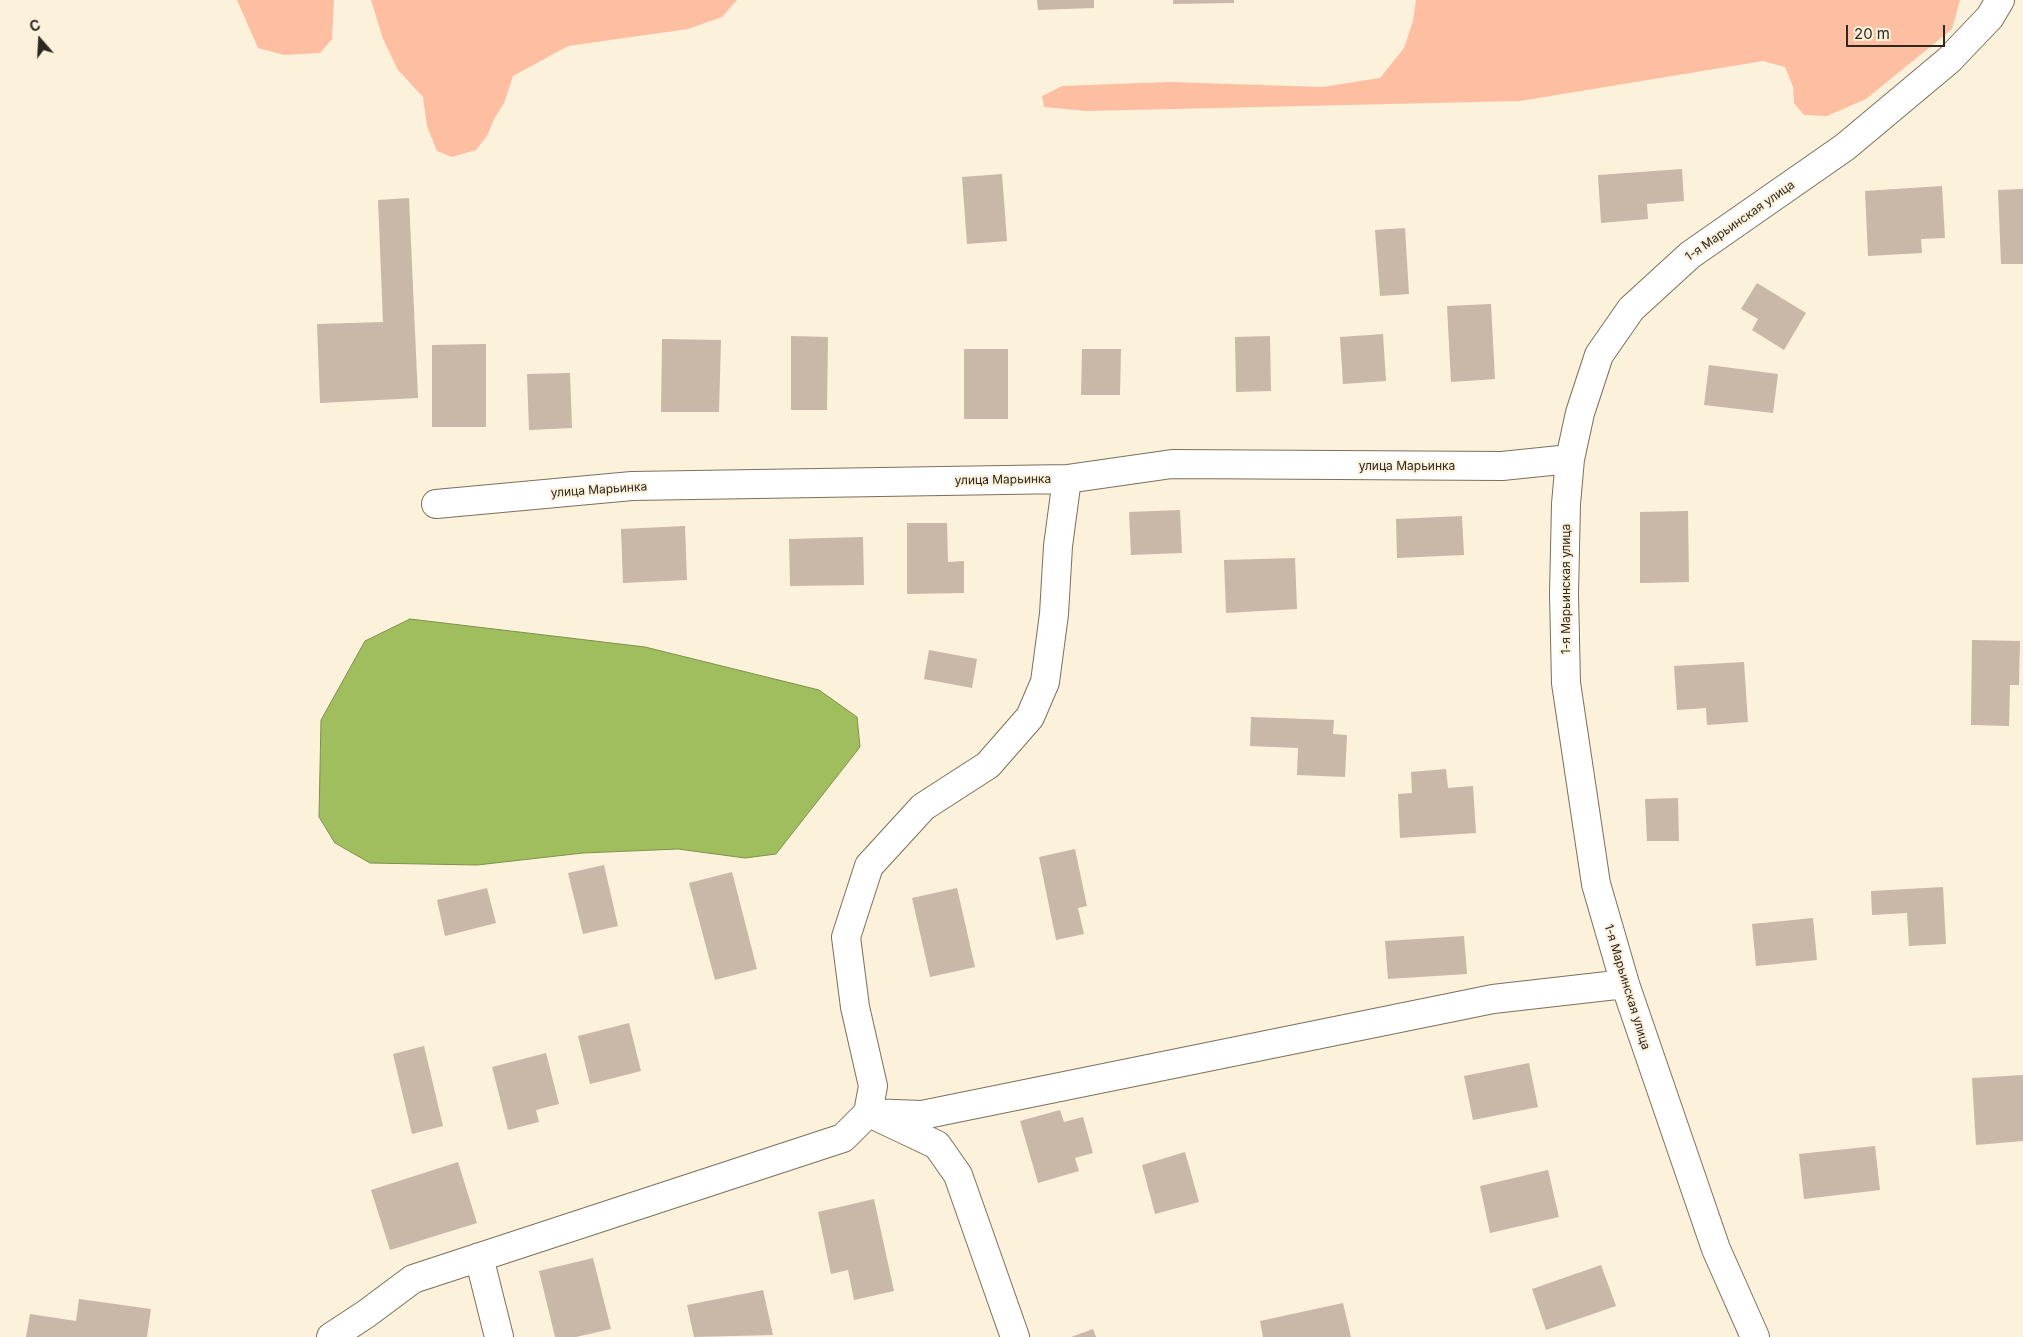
<!DOCTYPE html>
<html>
<head>
<meta charset="utf-8">
<style>
	body { margin:0 }
	#map { position:relative; width:2023px; height:1337px; overflow:hidden; background:#fcf1db; font-family:Inter,sans-serif }
	canvas { display:block }
	.north { position:absolute; left:15px; top:15px; width:50px; height:50px; -webkit-text-stroke:4px #fcf1db; paint-order:stroke; rotate:341deg; font-size:14px; font-weight:700; line-height:20px; text-align:center; color:#2c2820 }
	.north::after { content:''; display:block; margin:auto; width:18px; height:22px; background:#2c2820; clip-path:polygon(50% 0,100% 100%,50% 72%,0 100%) }
	.scale { position:absolute; left:1846px; top:25px; width:99px; height:22px; box-sizing:border-box; border:2px solid #2c2820; border-top:0; padding-left:6px; font-size:15px; line-height:18px; white-space:nowrap; color:#2c2820; -webkit-text-stroke:4px #fcf1db; paint-order:stroke }
</style>
</head>
<body>
<div id="map">
<canvas width="2023" height="1337"></canvas>
<div class="north">С</div>
<div class="scale">20 m</div>
</div>
<script>
const g = document.querySelector('canvas').getContext('2d');
g.lineJoin = 'round';
function fill(path, color) { g.fillStyle = color; g.fill(path, 'evenodd'); }
const toPath = rows => new Path2D(rows.map(r => 'M' + r).join(''));
function trace(path, color, width, dash) { g.strokeStyle = color; g.lineWidth = width; g.lineCap = dash ? 'butt' : 'round'; g.setLineDash(dash || []); g.stroke(path); }
function write(font, color, halo, rows, align = 'center') {
  g.font = font + ' Inter,sans-serif'; g.lineWidth = 4; g.setLineDash([]); g.textBaseline = 'middle'; g.strokeStyle = halo; g.fillStyle = color; for (const [text, x, y, turn = 0] of rows) {
    g.save(); g.translate(x, y); g.rotate((+turn || 0) * Math.PI / 180); g.textAlign = isNaN(turn) ? turn : align; if (halo) g.strokeText(text, 0, 0); g.fillText(text, 0, 0); g.restore();
  }
}
const green = toPath([
	[237,0,334,0,332,39,320,53,284,55,258,48],
	[371,0,737,0,722,17,688,29,568,46,513,76,504,103,494,119,487,136,476,150,452,157,437,151,427,126,423,97,398,70,383,39],
	[1416,0,1960,0,1952,29,1866,99,1827,116,1804,115,1794,103,1793,87,1785,67,1763,61,1520,101,1086,111,1044,107,1042,96,1062,86,1169,82,1322,87,1380,78,1404,48,1413,21]
]);
const water = toPath([
	[410,619,645,647,819,690,857,717,860,747,776,854,745,858,678,849,583,853,477,865,370,863,335,843,319,817,321,720,365,641,410,619]
]);
const building = toPath([
	[1037,0,1094,0,1094,8,1038,10],
	[1173,0,1234,0,1234,3,1173,4],
	[1682,169,1684,201,1647,204,1648,219,1601,223,1598,175],
	[1002,174,1007,241,967,244,962,177],
	[1942,186,1945,238,1921,239,1922,253,1868,256,1865,191],
	[2023,189,2023,264,2001,264,1998,190],
	[409,198,418,398,320,403,317,324,383,322,378,200],
	[1405,228,1409,294,1380,296,1375,230],
	[1757,283,1806,313,1784,350,1752,330,1758,319,1741,309],
	[1491,304,1495,379,1451,382,1447,306],
	[1383,334,1386,381,1343,384,1340,337],
	[791,336,828,337,827,410,791,410],
	[1270,336,1271,391,1236,392,1235,337],
	[662,339,721,340,719,412,661,412],
	[486,344,486,427,432,427,432,345],
	[964,349,1008,349,1008,419,964,419],
	[1082,349,1121,349,1120,395,1081,395],
	[1709,365,1778,374,1773,413,1704,405],
	[570,373,572,428,529,430,527,374],
	[1180,510,1182,553,1131,555,1129,512],
	[1688,511,1689,582,1640,583,1640,512],
	[1462,516,1464,555,1397,558,1396,519],
	[907,523,947,523,948,562,964,561,964,593,907,594],
	[685,526,687,580,623,583,621,529],
	[863,537,864,585,790,586,789,539],
	[1295,558,1297,609,1226,613,1224,560],
	[1972,640,2020,641,2019,685,2010,685,2009,726,1971,725],
	[929,650,977,659,972,688,924,679],
	[1744,662,1748,722,1707,725,1706,708,1677,710,1674,666],
	[1251,717,1334,720,1333,734,1347,735,1345,777,1297,775,1298,748,1250,746],
	[1446,769,1448,788,1473,786,1476,833,1400,838,1398,794,1412,793,1411,772],
	[1678,798,1679,841,1647,841,1645,799],
	[1075,849,1087,906,1078,908,1084,934,1056,940,1039,857],
	[604,865,618,926,583,934,568,873],
	[732,872,757,969,715,980,689,883],
	[1943,887,1946,944,1909,946,1907,913,1872,915,1871,891],
	[487,888,496,923,445,936,437,900],
	[957,888,975,967,930,977,912,898],
	[1813,918,1817,960,1756,966,1752,924],
	[1464,936,1467,974,1388,979,1385,941],
	[629,1023,641,1071,590,1084,578,1036],
	[424,1046,443,1126,412,1134,393,1054],
	[546,1053,559,1104,536,1110,539,1122,508,1130,492,1067],
	[1529,1063,1538,1107,1473,1120,1464,1076],
	[2023,1075,2023,1141,1976,1145,1972,1078],
	[1060,1110,1064,1122,1083,1117,1093,1153,1075,1158,1079,1171,1038,1183,1020,1121],
	[1875,1146,1880,1190,1804,1199,1799,1154],
	[1185,1152,1199,1202,1155,1214,1142,1165],
	[458,1162,477,1223,390,1250,371,1190],
	[1548,1170,1559,1217,1490,1233,1480,1186],
	[874,1199,894,1291,854,1300,848,1270,831,1274,818,1212],
	[593,1258,611,1329,576,1337,555,1337,539,1271],
	[1601,1265,1616,1306,1546,1330,1532,1289],
	[763,1290,773,1335,694,1337,687,1305],
	[79,1299,151,1309,147,1337,26,1337,30,1314,76,1321],
	[1343,1303,1351,1337,1263,1337,1260,1321],
	[1093,1329,1096,1337,1071,1337]
]);
const minor = toPath([
	[436,504,632,486,1067,479,1172,464,1502,466,1570,459],
	[868,1113,922,1115,1493,999,1625,984],
	[880,1118,937,1145,958,1175,1015,1337],
	[479,1257,499,1337],
	[331,1337,366,1314,413,1279,843,1138,868,1113,873,1086,855,1007,846,937,869,866,923,807,988,765,1030,717,1045,682,1054,614,1058,546,1067,479],
	[1755,1337,1716,1249,1625,984,1596,884,1566,683,1564,594,1566,504,1570,459,1580,413,1599,355,1631,309,1690,255,1845,147,1949,60,1990,17,2000,0]
]);
const streetNames = [
	["1-я Марьинская улица",1740,221,-35],
	["улица Марьинка",1407,466],
	["улица Марьинка",1003,480,-1],
	["улица Марьинка",599,490,-4],
	["1-я Марьинская улица",1566,589,-90],
	["1-я Марьинская улица",1627,987,73]
];
fill(green, '#febea2');
fill(water, '#a0be5e');
trace(water, '#7d914b', 1);
fill(building, '#c9b7a7');
trace(minor, '#7a705d', 30);
trace(minor, '#fff', 28);
write('12px', '#2c2820', '#fcf1db', streetNames);
</script>
</body>
</html>
